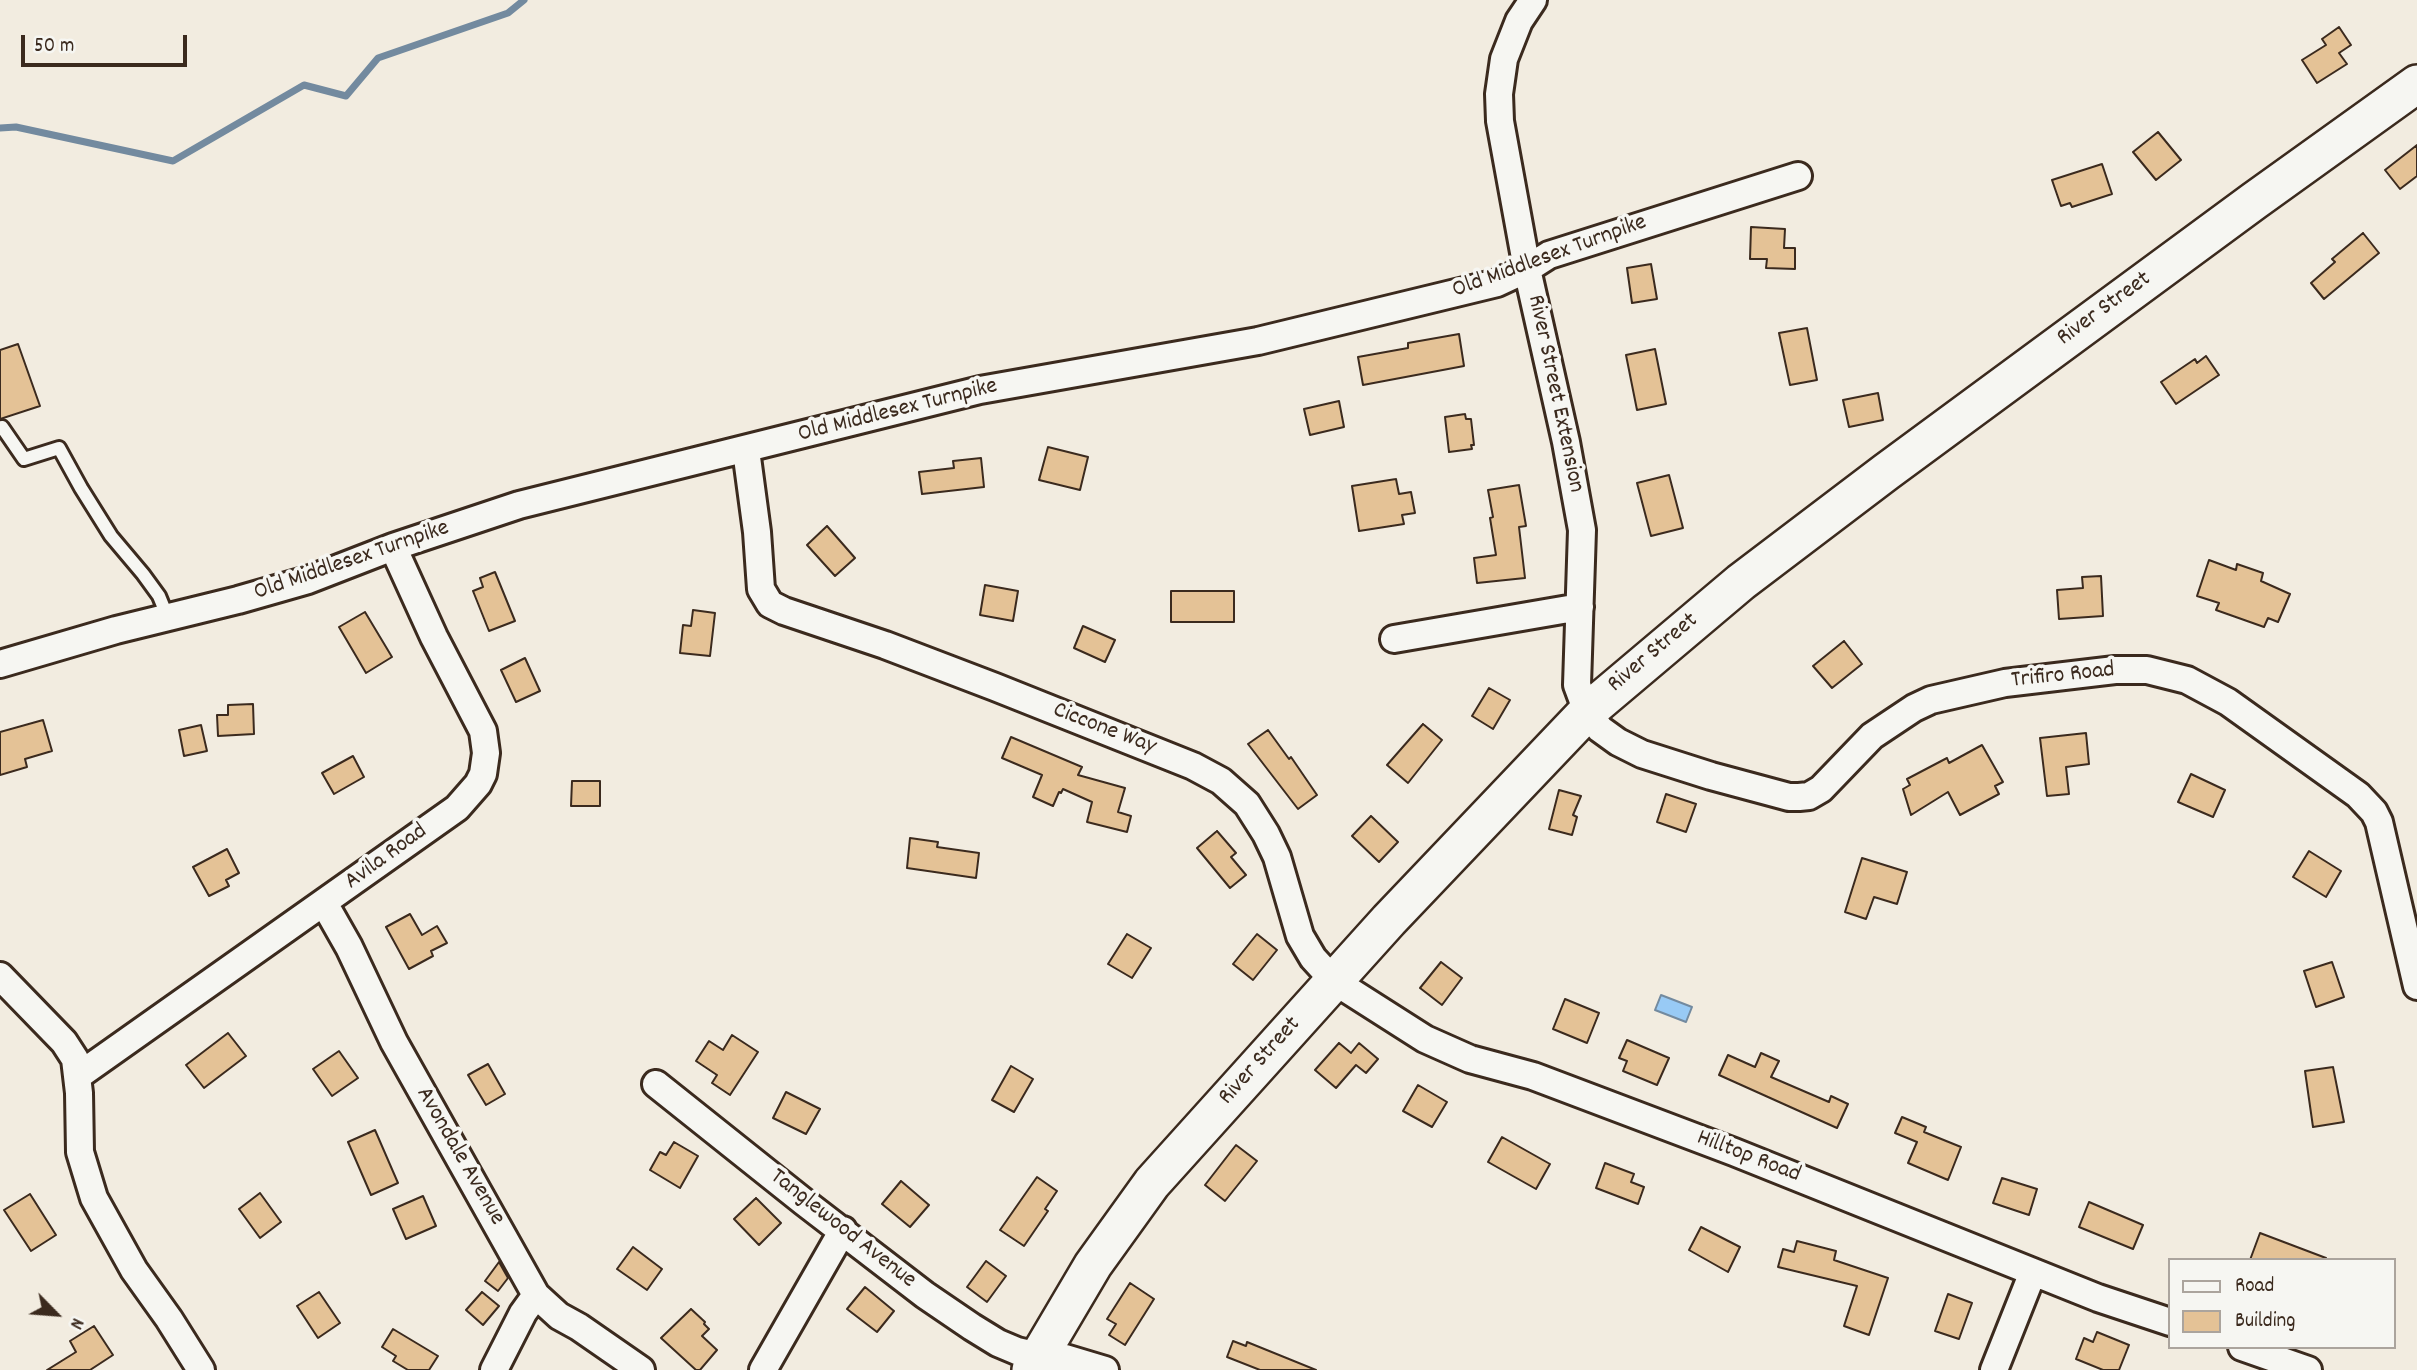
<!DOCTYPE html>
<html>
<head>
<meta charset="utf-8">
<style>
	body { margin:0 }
	#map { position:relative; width:2417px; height:1370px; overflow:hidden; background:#f2ece0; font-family:Dekko,sans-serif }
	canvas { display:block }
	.legend { position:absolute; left:2168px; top:1258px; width:228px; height:91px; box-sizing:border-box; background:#f6f6f2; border:2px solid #aba49d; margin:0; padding:9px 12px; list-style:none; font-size:21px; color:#3b2a1e }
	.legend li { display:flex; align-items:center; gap:14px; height:35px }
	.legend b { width:35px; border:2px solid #aba49d }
	.north { position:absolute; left:21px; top:1279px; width:70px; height:70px; -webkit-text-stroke:5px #f6f6f2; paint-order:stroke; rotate:115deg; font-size:19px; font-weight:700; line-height:28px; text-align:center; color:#3b2a1e }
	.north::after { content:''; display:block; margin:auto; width:24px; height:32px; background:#3b2a1e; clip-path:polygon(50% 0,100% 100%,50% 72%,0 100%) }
	.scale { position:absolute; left:21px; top:35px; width:166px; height:32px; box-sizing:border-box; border:4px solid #3b2a1e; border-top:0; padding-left:9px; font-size:21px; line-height:24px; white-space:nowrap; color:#3b2a1e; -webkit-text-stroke:5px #f6f6f2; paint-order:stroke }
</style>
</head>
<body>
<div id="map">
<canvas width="2417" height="1370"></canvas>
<ul class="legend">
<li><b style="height:9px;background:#f6f6f2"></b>Road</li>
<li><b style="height:19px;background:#e4c296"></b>Building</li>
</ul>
<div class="north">N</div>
<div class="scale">50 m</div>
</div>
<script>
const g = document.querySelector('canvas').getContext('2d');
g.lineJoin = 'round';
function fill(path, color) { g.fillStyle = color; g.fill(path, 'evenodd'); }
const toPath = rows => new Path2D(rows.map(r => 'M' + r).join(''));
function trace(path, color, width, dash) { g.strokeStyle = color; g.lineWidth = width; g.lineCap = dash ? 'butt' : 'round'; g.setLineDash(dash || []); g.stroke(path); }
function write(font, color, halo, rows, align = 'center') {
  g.font = font + ' Dekko,sans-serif'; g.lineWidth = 7; g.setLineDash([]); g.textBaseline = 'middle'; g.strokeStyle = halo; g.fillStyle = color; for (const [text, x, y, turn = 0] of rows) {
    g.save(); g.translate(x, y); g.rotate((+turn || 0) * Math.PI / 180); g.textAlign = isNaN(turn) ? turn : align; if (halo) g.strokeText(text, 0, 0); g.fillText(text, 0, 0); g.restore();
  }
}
const water = toPath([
	[1661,995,1692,1007,1686,1022,1655,1010,1661,995]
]);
const stream = toPath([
	[0,128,16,127,173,161,304,85,346,96,378,58,508,13,524,0]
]);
const building = toPath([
	[2339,27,2351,45,2339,53,2347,64,2317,83,2302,60,2326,45,2322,39,2339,27],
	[2158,132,2181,160,2156,180,2133,152,2158,132],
	[2417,145,2417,176,2400,189,2385,170,2417,145],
	[2102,164,2112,194,2072,207,2070,203,2061,206,2052,180,2102,164],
	[1751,227,1785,229,1784,248,1795,248,1795,269,1766,268,1767,259,1750,259,1751,227],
	[2363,233,2379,253,2324,299,2311,283,2335,262,2332,259,2363,233],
	[1651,264,1657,299,1632,303,1627,268,1651,264],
	[1807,328,1817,380,1790,385,1779,333,1807,328],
	[1459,334,1464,366,1363,385,1358,357,1408,348,1408,343,1459,334],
	[18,344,40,406,0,419,0,350,18,344],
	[1655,349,1666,404,1637,410,1626,355,1655,349],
	[2206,356,2219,375,2176,404,2161,382,2195,359,2197,363,2206,356],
	[1878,393,1883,420,1849,427,1843,400,1878,393],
	[1339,401,1344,427,1310,435,1304,409,1339,401],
	[1465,414,1466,419,1471,419,1474,445,1471,445,1472,449,1449,452,1445,417,1465,414],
	[1048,447,1088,457,1080,490,1039,480,1048,447],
	[981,458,984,487,922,494,919,472,954,468,953,461,981,458],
	[1669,475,1683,528,1651,536,1637,483,1669,475],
	[1396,479,1399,494,1411,492,1415,513,1402,515,1404,524,1359,531,1352,486,1396,479],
	[1519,485,1526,526,1519,527,1525,578,1477,583,1474,558,1496,555,1490,518,1493,517,1488,490,1519,485],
	[827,526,855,558,835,576,807,545,827,526],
	[2209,560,2236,570,2237,564,2263,573,2261,581,2290,594,2278,622,2268,618,2264,627,2216,610,2219,603,2197,596,2209,560],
	[495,572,515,621,489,631,473,591,483,587,480,578,495,572],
	[2101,576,2103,616,2059,619,2057,590,2083,588,2082,577,2101,576],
	[985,585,1018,591,1013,621,980,615,985,585],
	[1171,591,1234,591,1234,622,1171,622,1171,591],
	[693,610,715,613,710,656,680,653,683,625,691,626,693,610],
	[365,612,392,657,366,673,339,627,365,612],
	[1083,626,1115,640,1105,662,1074,648,1083,626],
	[1844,641,1862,664,1832,688,1813,666,1844,641],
	[525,658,540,691,516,702,501,670,525,658],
	[1489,688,1510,700,1493,729,1472,716,1489,688],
	[253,704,254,734,218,736,217,715,228,715,228,705,253,704],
	[43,720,52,751,25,759,27,767,0,775,0,732,43,720],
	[1423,724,1442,740,1408,783,1387,765,1423,724],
	[201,725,207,751,184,756,179,730,201,725],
	[1268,730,1289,759,1291,757,1317,795,1298,809,1248,744,1268,730],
	[2086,733,2089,764,2066,767,2069,794,2047,796,2040,738,2086,733],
	[1011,737,1082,767,1078,775,1125,788,1118,812,1131,816,1127,832,1087,822,1092,802,1063,789,1061,793,1059,792,1053,806,1033,797,1042,775,1002,758,1011,737],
	[1982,745,2003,782,1995,786,1999,794,1960,815,1948,792,1911,815,1903,789,1910,785,1907,779,1947,758,1949,763,1982,745],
	[353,756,364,777,334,794,322,773,353,756],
	[2191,774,2225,790,2213,817,2178,802,2191,774],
	[572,781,600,781,600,806,571,806,572,781],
	[1559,790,1581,796,1573,815,1577,817,1572,835,1549,829,1559,790],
	[1666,794,1696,804,1686,832,1657,822,1666,794],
	[1371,816,1398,842,1379,862,1352,836,1371,816],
	[1217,831,1236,853,1231,857,1246,875,1230,888,1197,848,1217,831],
	[910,838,938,842,937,847,979,853,976,878,907,868,910,838],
	[227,849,239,873,226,880,229,886,209,896,193,867,227,849],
	[2309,851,2341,871,2326,897,2293,877,2309,851],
	[1862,858,1907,872,1897,904,1874,897,1866,919,1845,912,1862,858],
	[410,914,422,935,437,926,447,943,431,951,433,956,409,969,386,927,410,914],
	[1127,934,1151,948,1132,978,1108,964,1127,934],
	[1257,934,1277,950,1253,980,1233,964,1257,934],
	[1441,962,1462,978,1442,1005,1420,988,1441,962],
	[2332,962,2344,997,2316,1007,2304,971,2332,962],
	[1565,999,1599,1013,1587,1043,1553,1029,1565,999],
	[228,1033,246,1056,204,1088,186,1065,228,1033],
	[732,1035,758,1052,730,1095,712,1083,717,1075,696,1061,709,1041,723,1050,732,1035],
	[1627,1040,1669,1058,1657,1085,1623,1071,1627,1061,1619,1058,1627,1040],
	[1339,1043,1351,1053,1359,1043,1378,1059,1366,1073,1356,1065,1336,1088,1315,1070,1339,1043],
	[339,1051,358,1078,332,1096,313,1069,339,1051],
	[1761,1053,1779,1061,1771,1077,1829,1102,1831,1096,1848,1104,1837,1128,1719,1075,1728,1055,1755,1067,1761,1053],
	[488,1064,505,1094,486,1105,468,1075,488,1064],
	[1011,1066,1033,1079,1014,1112,992,1100,1011,1066],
	[2333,1067,2344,1122,2313,1127,2305,1071,2333,1067],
	[1418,1085,1447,1102,1432,1127,1403,1111,1418,1085],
	[786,1092,820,1109,806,1134,773,1118,786,1092],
	[1902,1117,1926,1127,1924,1132,1961,1147,1948,1180,1908,1163,1917,1142,1895,1133,1902,1117],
	[375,1130,398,1183,371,1195,348,1142,375,1130],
	[1502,1137,1550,1164,1536,1189,1488,1162,1502,1137],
	[674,1142,698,1156,680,1188,650,1170,660,1152,666,1155,674,1142],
	[1236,1145,1257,1161,1225,1201,1205,1185,1236,1145],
	[1605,1163,1634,1174,1631,1182,1644,1187,1638,1204,1596,1188,1605,1163],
	[1037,1177,1057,1191,1045,1209,1048,1211,1024,1246,1000,1230,1037,1177],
	[2002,1178,2037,1189,2029,1215,1993,1203,2002,1178],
	[901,1181,929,1205,910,1227,882,1204,901,1181],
	[260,1193,281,1222,260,1238,239,1209,260,1193],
	[30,1194,56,1235,31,1251,4,1210,30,1194],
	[423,1196,436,1226,406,1239,393,1209,423,1196],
	[756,1198,781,1223,759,1245,734,1219,756,1198],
	[2089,1202,2143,1225,2133,1249,2079,1227,2089,1202],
	[1701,1227,1740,1247,1728,1272,1689,1250,1701,1227],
	[2260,1233,2326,1258,2326,1260,2250,1260,2260,1233],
	[1797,1241,1836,1251,1834,1260,1888,1278,1869,1335,1844,1326,1857,1286,1778,1267,1783,1249,1794,1252,1797,1241],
	[633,1247,662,1269,647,1290,617,1269,633,1247],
	[986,1261,1006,1276,987,1302,967,1287,986,1261],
	[499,1262,508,1278,498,1291,485,1281,499,1262],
	[1130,1283,1154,1299,1125,1345,1109,1335,1116,1324,1107,1319,1130,1283],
	[865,1287,894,1311,877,1332,847,1309,865,1287],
	[319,1292,340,1323,318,1338,297,1306,319,1292],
	[482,1292,499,1306,483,1325,466,1310,482,1292],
	[1948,1294,1972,1303,1959,1339,1935,1331,1948,1294],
	[691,1309,705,1322,704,1324,709,1329,702,1336,717,1350,700,1370,696,1370,661,1338,691,1309],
	[94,1326,113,1355,90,1370,47,1370,76,1352,70,1341,94,1326],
	[393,1329,438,1356,429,1370,408,1370,393,1361,396,1356,382,1347,393,1329],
	[2097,1332,2129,1345,2119,1370,2103,1370,2076,1359,2084,1338,2093,1342,2097,1332],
	[1233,1341,1246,1346,1247,1342,1316,1370,1260,1370,1227,1357,1233,1341]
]);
const service = toPath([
	[2,427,24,459,59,448,81,488,111,536,143,574,159,596,168,618]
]);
const minor = toPath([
	[1533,0,1519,21,1504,59,1499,94,1500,121,1527,269,1566,442,1582,530,1577,685,1587,712,1600,729,1618,742,1642,754,1711,776,1789,797,1799,797,1809,796,1821,789,1872,736,1914,708,1931,700,2005,683,2115,670,2147,670,2187,680,2228,702,2358,795,2374,812,2379,822,2417,986],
	[746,450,757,532,761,589,770,604,784,611,885,645,995,687,1193,766,1221,781,1247,804,1266,834,1277,857,1300,936,1313,958,1334,981,1425,1039,1470,1059,1533,1076,1734,1152,2098,1298,2170,1322],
	[1394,639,1580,607],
	[0,664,116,630,238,600,308,580,393,547,519,505,980,390,1258,341,1497,283,1527,269,1549,255,1798,176],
	[324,903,349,947,394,1042,536,1295,559,1316,579,1327,641,1370],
	[0,976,64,1042,75,1059,79,1093,80,1152,94,1198,134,1270,169,1319,201,1370],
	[78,1076,457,808,478,784,483,774,486,753,483,731,434,637,393,547],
	[656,1084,804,1202,925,1295,972,1327,998,1343,1017,1351,1039,1356,1065,1358,1105,1370],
	[2242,1347,2308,1370],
	[494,1370,523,1313,536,1295],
	[763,1370,843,1230],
	[1994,1370,2033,1272]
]);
const secondary = toPath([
	[1031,1370,1093,1265,1152,1183,1389,920,1587,712,1741,582,1886,472,2254,201,2417,84]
]);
const streetNames = [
	["Old Middlesex Turnpike",1550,258,-20],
	["River Street",2105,310,-36],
	["River Street Extension",1554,394,78],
	["Old Middlesex Turnpike",898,412,-14],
	["Old Middlesex Turnpike",352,562,-19],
	["River Street",1654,654,-40],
	["Trifiro Road",2063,677,-6],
	["Ciccone Way",1104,730,21],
	["Avila Road",387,858,-36],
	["River Street",1261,1062,-48],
	["Avondale Avenue",459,1157,60],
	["Hilltop Road",1748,1158,21],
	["Tanglewood Avenue",842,1230,38]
];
fill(water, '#98caf5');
trace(water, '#738a9f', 2);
trace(stream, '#738a9f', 7);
fill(building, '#e4c296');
trace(building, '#3b2a1e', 2);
trace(service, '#3b2a1e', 18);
trace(minor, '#3b2a1e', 32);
trace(secondary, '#3b2a1e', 42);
trace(service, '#f6f6f2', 12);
trace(minor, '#f6f6f2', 26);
trace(secondary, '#f6f6f2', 37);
write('24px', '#3b2a1e', '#f6f6f2', streetNames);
</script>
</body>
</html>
